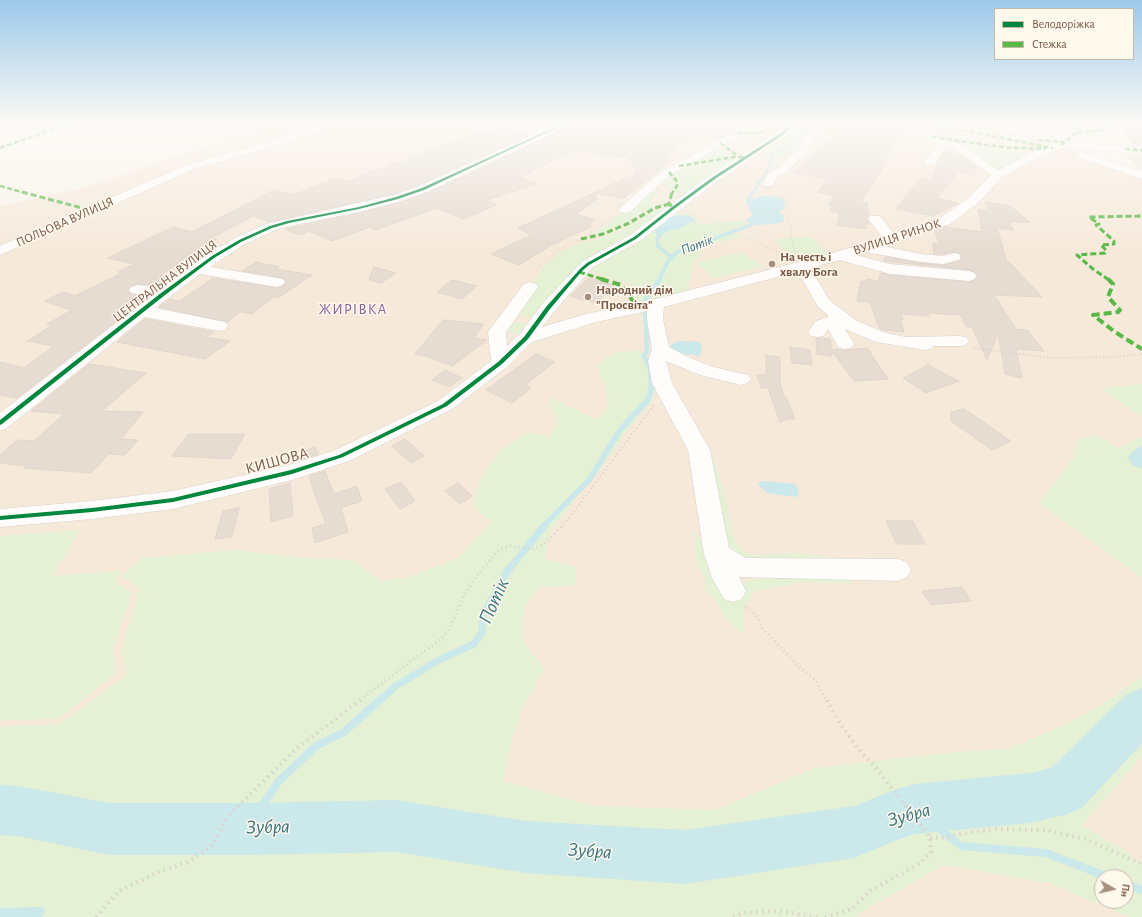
<!DOCTYPE html>
<html>
<head>
<meta charset="utf-8">
<style>
	body { margin:0 }
	#map { position:relative; width:1142px; height:917px; overflow:hidden; background:#f9f4eb; font-family:"Alegreya Sans",sans-serif }
	canvas { display:block }
	.legend { position:absolute; left:994px; top:8px; width:140px; height:52px; box-sizing:border-box; background:#fff8ed; border:1px solid #cab8ab; margin:0; padding:5px 7px; list-style:none; font-size:12px; color:#7b5947 }
	.legend li { display:flex; align-items:center; gap:8px; height:20px }
	.legend b { width:20px; border:1px solid #cab8ab }
	.north { position:absolute; left:1094px; top:869px; width:40px; height:40px; box-sizing:border-box; background:#fff8ed; border:1px solid #cab8ab; border-radius:50%; rotate:98deg; font-size:11px; font-weight:700; line-height:16px; text-align:center; color:#7b5947 }
	.north::after { content:''; display:block; margin:auto; width:14px; height:18px; background:#a78f80; clip-path:polygon(50% 0,100% 100%,50% 72%,0 100%) }
</style>
</head>
<body>
<div id="map">
<canvas width="1142" height="917"></canvas>
<ul class="legend">
<li><b style="height:5px;background:#00873e"></b>Велодоріжка</li>
<li><b style="height:5px;background:#58b947"></b>Стежка</li>
</ul>
<div class="north">Пн</div>
</div>
<script>
const g = document.querySelector('canvas').getContext('2d');
g.lineJoin = 'round';
function fill(path, color) { g.fillStyle = color; g.fill(path, 'evenodd'); }
const toPath = rows => new Path2D(rows.map(r => 'M' + r).join(''));
function trace(path, color, width, dash) { g.strokeStyle = color; g.lineWidth = width; g.lineCap = dash ? 'butt' : 'round'; g.setLineDash(dash || []); g.stroke(path); }
function write(font, color, halo, rows, align = 'center') {
  g.font = font + ' "Alegreya Sans",sans-serif'; g.lineWidth = 3; g.setLineDash([]); g.textBaseline = 'middle'; g.strokeStyle = halo; g.fillStyle = color; for (const [text, x, y, turn = 0] of rows) {
    g.save(); g.translate(x, y); g.rotate((+turn || 0) * Math.PI / 180); g.textAlign = isNaN(turn) ? turn : align; if (halo) g.strokeText(text, 0, 0); g.fillText(text, 0, 0); g.restore();
  }
}
const residential = toPath([
	[276,123,978,123,1075,151,1142,177,1142,917,0,917,0,206,87,187],
	[1102,877,1126,877,1126,901,1102,901]
]);
const industrial = toPath([
	[1123,154,1142,155,1142,170]
]);
const green = toPath([
	[804,127,812,129,794,153,780,158,767,157,768,149,791,132],
	[953,143,1002,149,1030,152,997,171,969,149],
	[719,147,736,158,681,197,661,183,665,178],
	[651,190,658,192,650,201,656,206,621,225,600,234,592,235],
	[658,209,663,211,620,242,534,317,516,316,534,285,542,268,559,253,579,243,594,240,611,234],
	[673,212,686,213,694,216,697,222,702,224,736,221,742,221,748,225,734,231,741,235,738,238,707,244,694,262,687,290,677,294,640,304,630,285,624,282,586,270],
	[812,237,828,255,789,257,775,239],
	[742,252,763,266,716,278,695,263],
	[515,322,528,323,519,333,509,333,509,327],
	[641,351,651,359,656,388,651,403,631,425,603,466,551,529,545,559,575,567,577,585,539,587,524,607,522,640,544,669,522,710,512,740,503,781,593,806,716,810,814,768,955,752,1008,749,1066,724,1106,702,1142,676,1142,755,1082,826,1121,848,1142,864,1142,917,1129,917,1049,883,944,865,858,914,856,917,0,917,0,727,60,724,126,675,122,649,140,588,121,576,142,558,235,550,305,558,353,560,380,581,406,578,458,558,491,522,473,506,480,479,500,450,527,433,552,436,557,421,549,397,597,420,608,407,604,382,597,365,615,352],
	[1102,877,1126,877,1126,901,1102,901],
	[1142,384,1142,417,1101,389],
	[1099,436,1119,448,1142,436,1142,578,1038,502,1060,477,1074,457,1079,438],
	[703,445,712,454,725,496,732,533,740,549,753,555,797,553,817,555,834,559,752,563,729,550],
	[80,530,52,576,120,571,117,584,132,592,113,649,116,673,58,719,0,720,0,536],
	[694,530,731,597,746,581,767,578,793,577,850,580,853,583,802,582,752,592,744,611,744,634,724,617,716,600,704,589,706,579,699,570,695,548]
]);
const water = toPath([
	[761,196,782,197,785,204,784,210,778,211,782,214,784,217,783,222,775,224,753,225,748,223,747,219,752,216,752,213,746,203],
	[680,215,690,216,695,220,695,222,687,223,687,226,681,227,679,229,668,231,664,234,657,235,654,232,671,217],
	[679,341,700,342,702,347,700,356,679,353,673,350,670,347,672,344],
	[1142,445,1142,469,1133,465,1127,457],
	[764,481,796,484,799,494,795,497,767,493,758,485,760,482],
	[42,907,45,911,42,917,0,917,0,908]
]);
const streamFar5 = toPath([
	[771,159,772,154,781,150,803,132,808,124],
	[752,193,767,172,771,161]
]);
const streamFar4 = toPath([
	[747,203,753,192],
	[660,235,657,240,658,246,671,257],
	[659,280,668,261,677,252,751,225]
]);
const streamFar3 = toPath([
	[644,302,660,279],
	[645,310,647,351,644,356,650,370,651,390]
]);
const streamFar2 = toPath([
	[543,527,589,480,620,430,648,400,651,389]
]);
const streamFar1 = toPath([
	[380,700,396,686,439,660,474,644,482,632,483,615,506,573,544,526]
]);
const stream = toPath([
	[915,809,961,846,1046,853,1108,877],
	[246,829,279,781,316,746,344,732,381,699],
	[1126,884,1142,890]
]);
const river = toPath([
	[1142,688,1142,743,1082,808,1064,815,1030,823,915,834,897,840,854,858,685,884,526,873,397,852,246,855,110,855,18,836,0,835,0,785,18,786,110,803,246,803,397,800,526,821,685,830,854,806,894,790,915,784,1030,773,1051,768,1126,695,1142,688]
]);
const building = toPath([
	[572,123,627,123,662,129,663,123,747,123,718,139,693,134,664,159,672,160,624,198,594,193,636,173,628,155,621,157,574,150,519,177,536,184,487,200,497,205,463,219,436,208,376,230,370,227,332,241,309,231,299,235,285,229,359,213,401,202,427,193,553,135,572,123],
	[849,123,902,130,880,168,885,165,861,202,867,203,869,215,866,219,870,224,865,224,867,229,837,225,839,213,830,211,833,206,828,205,834,196,817,192,828,180,795,172,849,123],
	[1125,123,1142,123,1142,144,1135,144,1125,137,1125,123],
	[502,128,531,134,418,185,393,194,269,222,253,216,211,238,217,239,197,250,160,276,168,277,156,285,137,284,130,286,128,291,131,294,147,297,17,398,0,395,0,362,24,368,54,346,27,341,53,325,47,324,72,310,44,301,63,292,75,296,122,273,118,272,134,264,108,258,173,227,192,232,274,190,293,195,335,178,347,182,377,169,381,170,394,162,401,163,449,141,454,142,481,132,489,133,502,128],
	[946,151,960,155,977,167,974,175,958,172,937,198,959,203,933,216,896,209,921,178,931,180,942,155,946,151],
	[594,193,597,199,576,214,595,220,588,225,593,226,551,245,519,265,491,254,532,235,518,228,594,193],
	[986,202,1010,206,1030,222,1009,222,1013,230,997,228,1006,259,1042,297,994,295,1016,329,1027,330,1044,351,1016,349,1022,378,1005,374,998,333,987,360,972,327,967,327,960,315,927,313,929,316,901,314,903,320,900,320,904,332,883,330,879,328,870,302,857,301,861,281,866,282,867,279,878,281,881,273,890,275,969,282,975,280,978,275,969,270,884,261,885,257,921,263,943,265,959,261,962,256,959,253,954,252,943,254,934,254,933,243,939,244,935,231,945,227,982,232,978,209,988,211,986,202],
	[256,262,279,267,276,269,312,275,278,298,273,297,252,314,240,312,227,322,159,307,170,299,180,301,213,278,277,288,284,286,286,281,283,278,242,271,256,262],
	[374,267,396,273,381,283,369,280,374,267],
	[589,278,615,285,596,303,570,296,589,278],
	[452,280,477,286,462,299,437,292,452,280],
	[145,319,214,332,206,337,230,341,205,359,117,342,145,319],
	[443,320,484,324,474,338,487,340,452,366,426,356,415,354,443,320],
	[816,338,830,339,831,349,845,350,867,348,888,379,854,381,832,351,832,356,817,354,816,338],
	[790,347,810,350,812,365,792,363,790,347],
	[536,354,555,362,525,385,531,388,512,403,486,390,536,354],
	[766,355,780,357,780,383,784,397,786,397,795,419,787,419,780,422,768,388,761,388,757,375,766,375,766,355],
	[89,364,146,373,102,411,143,412,121,439,138,440,125,455,109,454,91,473,24,468,26,466,0,463,0,455,17,440,34,441,64,414,31,411,89,364],
	[928,365,959,381,926,393,903,378,928,365],
	[445,370,462,378,449,387,432,380,445,370],
	[964,409,1011,441,992,450,951,421,951,412,964,409],
	[189,434,245,434,231,459,172,456,189,434],
	[405,439,424,456,411,463,392,446,405,439],
	[315,447,318,454,303,459,300,453,315,447],
	[325,471,334,494,357,486,362,501,341,508,348,532,315,543,312,528,326,524,309,478,310,478,310,476,325,471],
	[401,482,415,501,400,509,385,489,401,482],
	[290,483,293,516,271,522,269,489,290,483],
	[458,483,472,496,460,504,445,491,458,483],
	[239,508,232,537,215,539,223,511,239,508],
	[886,521,913,521,925,544,897,544,886,521],
	[962,587,971,601,931,605,922,591,962,587]
]);
const pathFar4 = toPath([
	[676,123,719,130],
	[776,194,782,196,786,200,787,213,791,227,791,239,795,254],
	[690,214,728,227,786,256],
	[535,275,540,265,561,249,585,237,615,217]
]);
const pathFar3 = toPath([
	[974,348,1053,358,1114,357,1142,354]
]);
const pathFar2 = toPath([
	[561,527,570,517,654,405]
]);
const pathFar1 = toPath([
	[746,607,758,618,762,628,798,666,815,680,826,700],
	[360,700,442,638,448,631,467,590,481,570,500,549,511,546,532,549,539,547,549,540,562,526]
]);
const path = toPath([
	[930,837,945,838,954,835,992,829,1045,830,1085,839,1142,864],
	[96,917,119,891,158,872,188,862,213,845,227,817,296,749,362,699],
	[733,917,747,912,778,911,818,917],
	[825,917,852,909,871,890,919,864,931,852,930,837,872,763,859,750,837,719,826,699]
]);
const minor = toPath([
	[325,123,340,123,338,125,265,149,194,169,0,255,0,246,186,165,257,145,325,123],
	[495,123,515,123,546,129,558,123,571,123,552,134,427,192,401,201,359,212,290,226,276,230,245,244,210,267,283,279,285,282,283,285,277,287,200,274,155,308,225,322,228,326,225,330,219,331,145,317,7,428,0,430,0,413,151,296,131,293,129,290,131,287,137,285,162,287,208,254,235,238,266,224,393,195,419,186,536,133,500,126,495,123],
	[750,123,762,123,666,178,630,212,625,213,620,212,619,209,658,174,750,123],
	[788,123,798,123,786,136,718,181,640,241,593,267,554,312,542,327,586,314,655,299,819,257,883,238,868,219,870,216,880,216,894,234,940,218,970,197,991,175,955,149,949,147,941,153,934,165,926,165,924,163,931,152,939,144,896,125,894,123,907,123,943,139,963,145,998,170,1037,150,1061,142,1125,146,1142,145,1142,151,1125,152,1062,148,1045,154,1002,177,978,203,950,224,883,246,921,254,943,256,954,253,959,254,961,257,959,260,943,264,921,262,866,252,856,255,890,264,969,271,974,273,977,276,974,279,969,281,890,274,840,260,810,268,830,301,857,321,886,333,906,337,960,336,966,337,969,341,966,345,960,346,933,346,931,349,925,350,876,342,845,329,854,344,851,348,845,349,839,348,828,329,823,336,817,337,811,336,808,332,816,321,828,317,828,315,818,307,800,275,796,272,664,307,663,319,669,347,688,357,713,367,748,375,751,379,748,383,741,385,700,375,666,361,672,383,710,450,729,548,746,558,898,559,907,563,911,570,907,577,898,581,739,577,746,591,742,599,733,602,724,599,712,578,704,554,688,450,652,383,648,361,652,350,647,319,647,311,596,322,532,342,507,367,452,409,349,461,292,480,173,509,92,519,0,527,0,509,92,501,173,491,289,465,333,451,438,401,491,361,488,332,524,284,530,282,536,284,538,287,506,332,507,346,520,334,542,304,583,261,630,235,710,175,778,132,788,123],
	[815,123,825,123,804,156,794,164,790,170,776,178,773,186,765,186,763,183,767,174,782,166,786,160,796,152,815,123],
	[1081,152,1142,171,1142,179,1077,157,1076,155,1077,153,1081,152]
]);
const quietFar2 = toPath([
	[926,123,1053,148],
	[737,133,754,133,774,128],
	[1077,133,1108,129,1106,123],
	[932,137,1002,147,1046,149],
	[1038,140,1064,142],
	[720,143,739,157],
	[1061,145,1078,131,1079,123],
	[0,148,71,123],
	[1125,149,1142,150],
	[679,166,734,157,744,157],
	[669,172,676,180,677,186,672,193],
	[0,186,25,193]
]);
const quietFar1 = toPath([
	[22,192,82,208,81,214],
	[672,206,669,204,672,192],
	[581,239,603,234,629,223,655,208,669,204],
	[579,272,605,280],
	[1109,280,1093,269,1077,255,1105,253,1106,250,1101,245,1114,244,1114,241,1096,225,1099,224,1089,217,1142,216]
]);
const quiet = toPath([
	[601,279,621,285,638,308],
	[1108,279,1113,284,1108,297,1120,310,1118,312,1093,315,1115,332,1142,349]
]);
const cycleway = toPath([
	[564,123,567,123,424,190,398,199,359,209,289,223,272,228,241,242,214,258,165,295,2,424,0,425,0,420,161,293,212,256,239,240,270,226,287,221,359,207,396,197,422,188,564,123],
	[792,123,794,123,783,135,715,179,674,209,636,239,589,265,582,271,550,309,528,339,502,364,447,406,343,457,292,474,173,502,92,512,0,520,0,516,92,508,173,498,291,470,339,455,443,404,498,362,524,337,546,307,580,269,587,263,634,237,672,207,713,177,781,133,792,123]
]);
const markers = [
	[772,264,4,"#a78f80"],
	[588,297,4,"#a78f80"]
];
const farStreetnames = [
	["ПОЛЬОВА ВУЛИЦЯ",65,222,-24],
	["ВУЛИЦЯ РИНОК",897,237,-18],
	["ЦЕНТРАЛЬНА ВУЛИЦЯ",165,281,-37]
];
const farPoinames = [
	["На честь і",780,257],
	["хвалу Бога",780,272],
	["Народний дім",596,290],
	["\"Просвіта\"",596,305]
];
const farWaternames = [
	["Потік",697,245,-21]
];
const farQuarternames = [
	["ЖИРІВКА",353,309]
];
const streetNames = [
	["КИШОВА",277,461,-15]
];
const nearWaternames = [
	["Потік",494,601,-66],
	["Зубра",909,815,-15],
	["Зубра",268,827,-1],
	["Зубра",590,851,4]
];
fill(residential, '#f6e9da');
fill(industrial, '#ece3db');
fill(green, '#e4f1d4');
fill(water, '#cbe8eb');
trace(streamFar5, '#cbe8eb', 3);
trace(streamFar4, '#cbe8eb', 3.5);
trace(streamFar3, '#cbe8eb', 4.5);
trace(streamFar2, '#cbe8eb', 5.5);
trace(streamFar1, '#cbe8eb', 7);
trace(stream, '#cbe8eb', 8);
fill(river, '#cbe8eb');
fill(building, '#e6dcd1');
trace(building, '#e3d6cc', 1);
trace(minor, '#d8d1c9', 1);
trace(pathFar4, '#dcd2cc', 1.5, [0.5, 1.5]);
trace(pathFar3, '#dcd2cc', 2, [1, 2.5]);
trace(pathFar2, '#dcd2cc', 2.5, [1, 3]);
trace(pathFar1, '#dcd2cc', 3, [1, 3.5]);
trace(path, '#dcd2cc', 4, [1.5, 4.5]);
fill(minor, '#fefdfc');
trace(quietFar2, '#58b947', 2.5, [5, 2.5]);
trace(quietFar1, '#58b947', 3, [6, 3]);
trace(quiet, '#58b947', 4, [8, 4]);
fill(cycleway, '#00873e');
const sky = g.createLinearGradient(0, 0, 0, 251);
sky.addColorStop(0, '#9cc9e9');
sky.addColorStop(0.49, '#fcfaf6');
sky.addColorStop(1, '#fcfaf600');
g.fillStyle = sky;
g.fillRect(0, 0, 1142, 251);
for (const [x, y, r, color] of markers) { const dot = new Path2D(); dot.arc(x, y, r, 0, 2 * Math.PI); g.fillStyle = color; g.fill(dot); trace(dot, '#fff8ed', 1.5); }
write('13px', '#7b5947', '#fff8ed', farStreetnames);
write('bold 13px', '#7b5947', '#fff8ed', farPoinames, 'left');
write('italic 14px', '#387682', '#fff8ed', farWaternames);
g.letterSpacing = '1px';
write('15px', '#8a629f', '#fff8ed', farQuarternames);
g.letterSpacing = '0px';
write('16px', '#7b5947', '#fff8ed', streetNames);
write('italic 20px', '#387682', '#fff8ed', nearWaternames);
</script>
</body>
</html>
